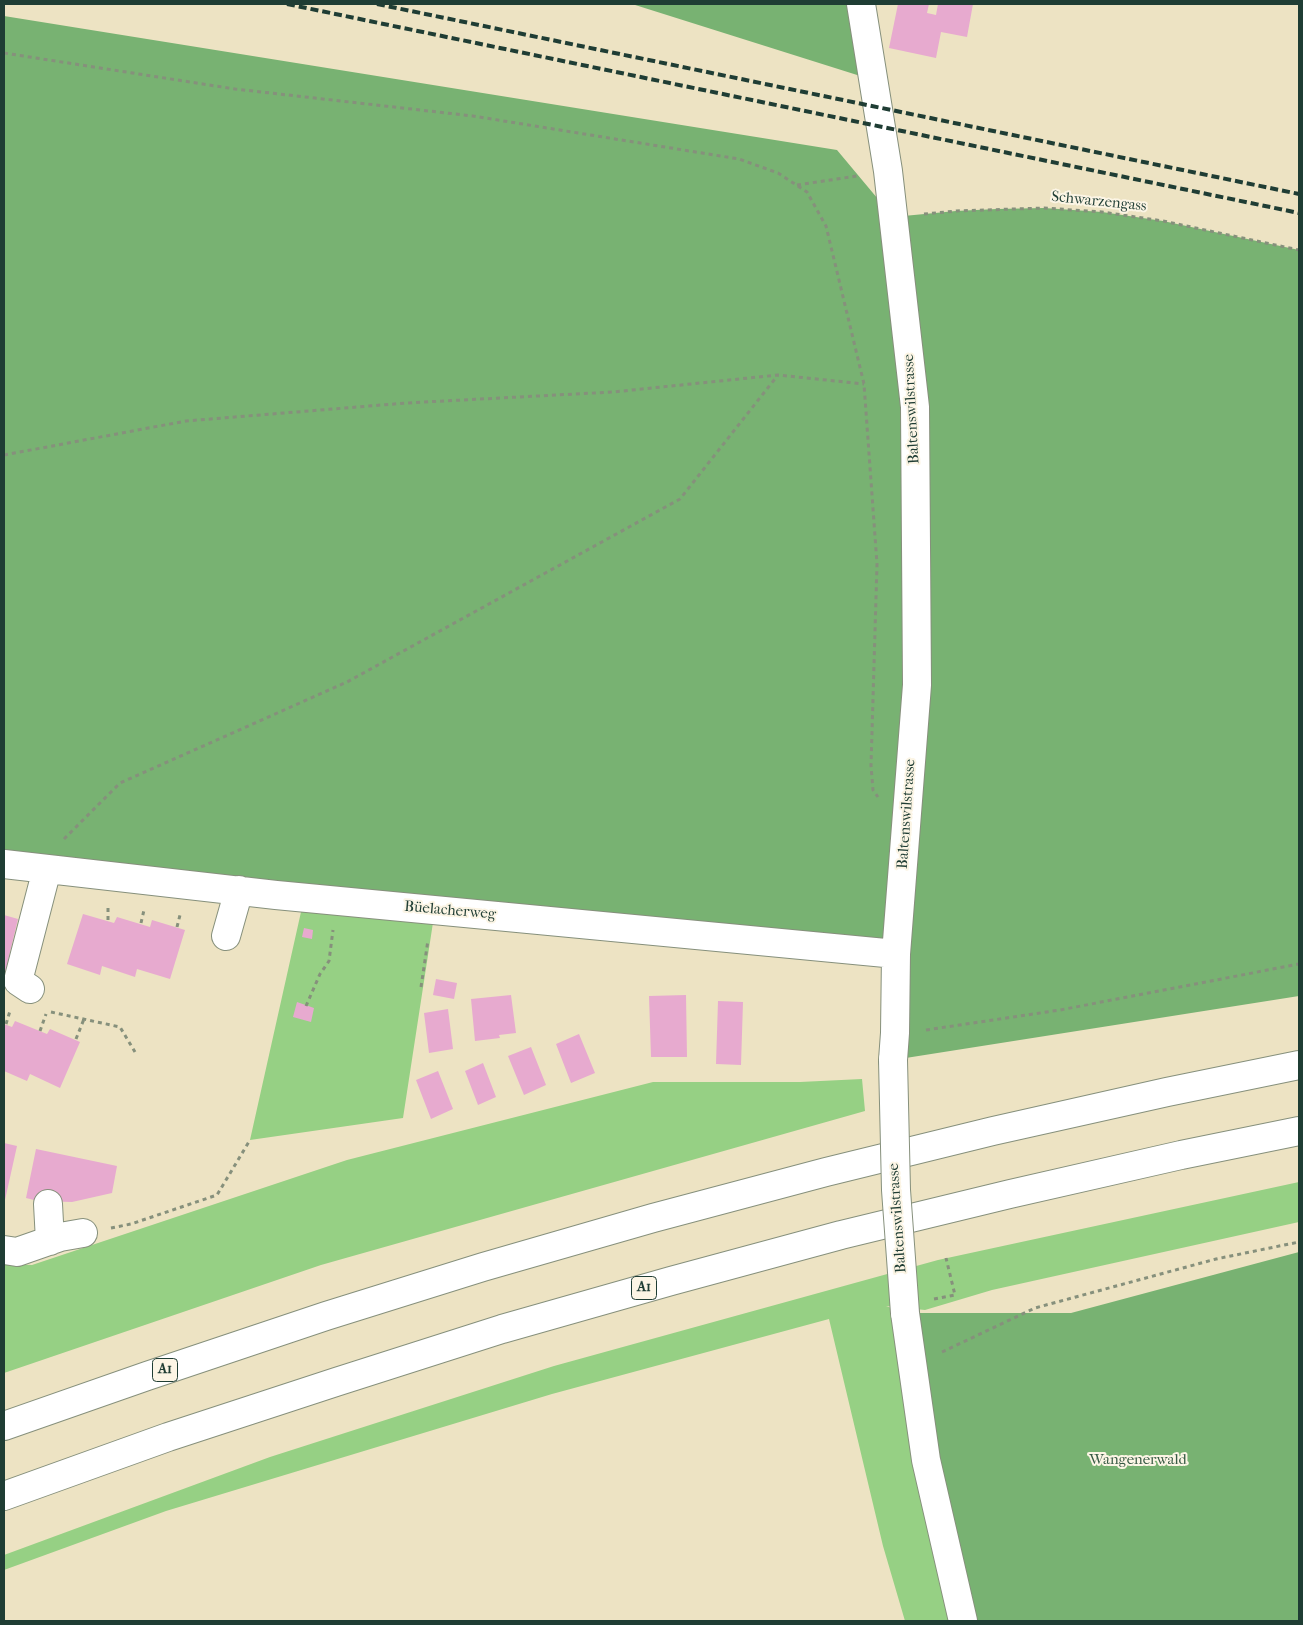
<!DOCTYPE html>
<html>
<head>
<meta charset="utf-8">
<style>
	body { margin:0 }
	#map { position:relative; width:1303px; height:1625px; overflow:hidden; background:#ede3c3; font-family:"IM FELL French Canon",serif }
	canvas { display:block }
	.frame { position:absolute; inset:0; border:5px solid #1f3d34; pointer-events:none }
</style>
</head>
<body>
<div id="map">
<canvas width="1303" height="1625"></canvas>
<div class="frame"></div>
</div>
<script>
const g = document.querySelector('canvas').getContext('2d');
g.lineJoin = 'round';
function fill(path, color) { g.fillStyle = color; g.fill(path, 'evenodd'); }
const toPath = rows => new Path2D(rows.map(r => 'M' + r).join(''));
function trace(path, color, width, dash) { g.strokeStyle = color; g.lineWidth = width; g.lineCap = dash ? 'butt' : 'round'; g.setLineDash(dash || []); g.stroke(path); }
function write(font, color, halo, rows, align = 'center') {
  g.font = font + ' "IM FELL French Canon",serif'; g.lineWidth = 4; g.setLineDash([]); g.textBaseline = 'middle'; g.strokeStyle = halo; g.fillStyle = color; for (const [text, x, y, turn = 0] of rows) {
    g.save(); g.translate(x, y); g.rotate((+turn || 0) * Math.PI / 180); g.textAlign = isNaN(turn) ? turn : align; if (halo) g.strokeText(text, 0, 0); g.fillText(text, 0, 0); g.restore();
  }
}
const green = toPath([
	[303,903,434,916,403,1118,250,1140],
	[862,1079,865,1111,321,1265,4,1373,4,1264,32,1265,347,1160,653,1082,800,1082],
	[1299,1182,1299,1222,992,1290,925,1310,886,1306,905,1313,963,1621,905,1621,883,1546,829,1319,552,1394,166,1511,4,1570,4,1555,270,1457,554,1366,938,1260]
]);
const forest = toPath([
	[632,4,861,4,873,80],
	[4,16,837,150,893,217,956,211,997,209,1044,208,1102,212,1163,221,1299,250,1299,996,893,1060,896,954,4,864],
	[1299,1252,1299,1621,963,1621,905,1313,1071,1313]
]);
const building = toPath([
	[898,4,929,4,927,13,936,15,938,4,973,4,967,37,941,32,936,58,889,48],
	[83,914,114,923,117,917,150,927,152,920,185,930,170,979,137,969,135,977,102,966,100,975,67,964],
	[4,915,18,919,4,977],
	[304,928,313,930,312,939,302,937],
	[436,979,457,983,454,999,433,995],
	[511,995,516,1033,499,1035,500,1038,475,1041,471,999],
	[686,995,687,1057,651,1057,649,996],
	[718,1001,743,1002,741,1065,716,1064],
	[297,1002,314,1008,311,1022,293,1017],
	[448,1009,453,1049,429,1053,424,1013],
	[15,1021,47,1034,50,1029,80,1042,60,1088,30,1074,27,1081,4,1071,4,1024,12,1027],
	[579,1034,595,1073,571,1083,556,1044],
	[531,1047,546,1085,524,1095,508,1056],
	[483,1063,496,1097,478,1105,465,1071],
	[438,1071,453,1109,431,1119,416,1080],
	[4,1143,17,1146,5,1200,4,1200],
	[36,1149,117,1166,112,1193,72,1202,38,1201,26,1198]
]);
const path = toPath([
	[4,53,235,89,473,116,739,159,778,173,807,192,826,226,864,384,877,564,871,766,873,790,878,797],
	[797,185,857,176],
	[924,214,956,211,1044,208,1102,212,1163,221,1299,250],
	[4,455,186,421,406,403,613,392,778,375,864,384],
	[64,839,120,783,347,682,680,499,778,375],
	[108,920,108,905],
	[141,923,144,910],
	[177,927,180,915],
	[421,987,428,940],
	[306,1006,320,974,329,961,333,930],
	[51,1012,120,1027,135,1052],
	[6,1024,10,1011],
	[926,1030,1060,1010,1299,964],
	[40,1031,46,1014],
	[76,1039,84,1019],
	[111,1228,131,1224,217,1195,250,1140],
	[934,1299,955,1295,946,1258],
	[942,1352,1035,1308,1216,1259,1299,1242]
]);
const minor = toPath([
	[861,4,888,171,915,407,917,685,896,954,895,1033,893,1060],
	[4,864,276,895,896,954],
	[226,936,239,890],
	[30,989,18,981,47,869],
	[48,1204,50,1241],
	[4,1250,17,1252,60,1237,83,1233],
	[905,1313,926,1460,963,1621]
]);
const highway = toPath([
	[4,1426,147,1376,326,1316,483,1267,653,1218,826,1172,993,1131,1167,1092,1299,1065],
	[4,1496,168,1437,336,1382,502,1329,671,1281,841,1235,1010,1194,1181,1155,1299,1131]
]);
const rail = toPath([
	[287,4,1299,213],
	[377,4,1299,194]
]);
const minorBridge = toPath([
	[893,1060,896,1190,905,1313]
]);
const shields = [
	[644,1288,25],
	[165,1370,25]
];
const shieldNames = [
	["A1",644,1288],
	["A1",165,1370]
];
const streetNames = [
	["Schwarzengass",1099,202,6],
	["Baltenswilstrasse",912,409,-93],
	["Baltenswilstrasse",907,814,-86],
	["Büelacherweg",450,911,5],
	["Baltenswilstrasse",898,1218,-94]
];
const parkNames = [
	["Wangenerwald",1138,1460]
];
fill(green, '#96d084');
fill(forest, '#78b272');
fill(building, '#e7aacf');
trace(minor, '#86907c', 30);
trace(highway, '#86907c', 30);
trace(path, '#86907c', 3, [4, 4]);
trace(minor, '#fff', 28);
trace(highway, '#fff', 28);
trace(rail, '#1f3d34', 4, [8, 4]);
trace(minorBridge, '#86907c', 30, []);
trace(minorBridge, '#fff', 28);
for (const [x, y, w] of shields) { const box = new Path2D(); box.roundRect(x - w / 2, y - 11.5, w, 23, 4); g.fillStyle = '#fcf5e5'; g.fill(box); trace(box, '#1f3d34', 1); }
write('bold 14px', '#1f3d34', null, shieldNames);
write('15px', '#1f3d34', '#fcf5e5', streetNames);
write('15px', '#375a44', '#fcf5e5', parkNames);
</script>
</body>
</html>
